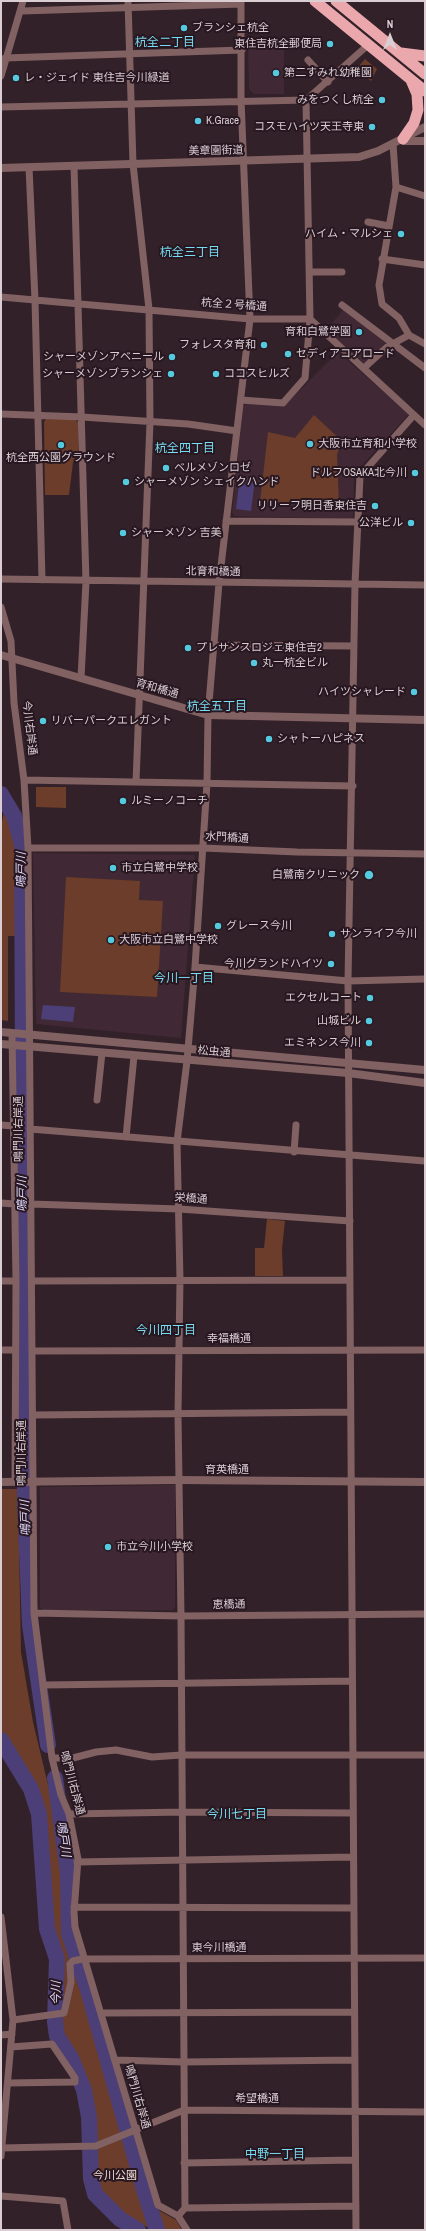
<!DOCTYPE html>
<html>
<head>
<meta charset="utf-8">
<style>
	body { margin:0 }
	#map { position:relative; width:426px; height:2231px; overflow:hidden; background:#322129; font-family:"Archivo Narrow",sans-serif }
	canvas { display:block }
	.frame { position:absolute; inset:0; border:2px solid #daced3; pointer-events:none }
	.north { position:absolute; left:370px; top:16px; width:40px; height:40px; -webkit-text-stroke:3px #281720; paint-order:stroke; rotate:0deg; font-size:11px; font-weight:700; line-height:16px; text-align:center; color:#daced3 }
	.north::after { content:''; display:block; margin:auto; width:14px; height:18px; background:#daced3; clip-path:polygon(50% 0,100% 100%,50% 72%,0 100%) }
</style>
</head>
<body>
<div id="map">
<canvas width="426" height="2231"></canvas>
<div class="frame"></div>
<div class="north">N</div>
</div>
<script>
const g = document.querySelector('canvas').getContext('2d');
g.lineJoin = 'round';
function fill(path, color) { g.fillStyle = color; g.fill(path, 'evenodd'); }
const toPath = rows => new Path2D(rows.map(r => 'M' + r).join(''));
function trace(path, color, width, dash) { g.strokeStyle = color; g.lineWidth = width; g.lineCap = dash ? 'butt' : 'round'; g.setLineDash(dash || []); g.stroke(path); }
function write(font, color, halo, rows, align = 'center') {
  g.font = font + ' "Archivo Narrow","Noto Sans JP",sans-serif'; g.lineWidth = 4; g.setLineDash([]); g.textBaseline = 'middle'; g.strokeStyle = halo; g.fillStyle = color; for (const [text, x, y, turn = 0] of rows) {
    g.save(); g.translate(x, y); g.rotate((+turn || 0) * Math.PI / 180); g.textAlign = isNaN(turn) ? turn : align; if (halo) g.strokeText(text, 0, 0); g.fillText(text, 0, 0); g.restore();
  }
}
const built = toPath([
	[248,46,284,46,284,94,254,94,249,89],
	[343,310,386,342,365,364,326,330],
	[338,352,409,414,354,474,353,519,235,516,232,513,243,407,248,402,283,407],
	[33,853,195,855,181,1038,36,1024],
	[175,1485,175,1607,173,1610,43,1610,40,1607,40,1487]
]);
const green = toPath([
	[365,59,377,69,371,81,357,68],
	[314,415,343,442,337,454,339,504,260,502,268,432,295,438],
	[46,419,74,419,79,423,78,462,73,462,69,495,45,495,44,422],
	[36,787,66,787,66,808,36,807],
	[5,808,13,828,15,844,16,936,8,936,8,1021,1,1020,1,826],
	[66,877,140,881,139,900,163,901,157,997,60,992],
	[267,1219,285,1221,282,1249,283,1276,255,1276,255,1248,264,1248],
	[1,1489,18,1489,21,1652,33,1722,57,1822,65,1872,65,1902,76,1966,108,2068,145,2208,153,2207,176,2220,182,2230,154,2230,123,2216,104,2199,96,2183,92,2142,93,2111,85,2076,60,2024,61,1956,51,1921,47,1858,39,1802,1,1730]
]);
const water = toPath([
	[240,477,255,479,251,511,236,509],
	[43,1005,75,1007,73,1022,41,1019]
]);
const river = toPath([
	[1,794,14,816,22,844,25,1504,30,1625,48,1745],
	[1,1740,31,1789,39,1814,47,1929,57,1959,55,2022,57,2036,71,2058,84,2090,89,2117,91,2179,95,2194,120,2219,138,2230],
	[55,1778,68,1873,69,1934,88,1990,145,2193,157,2230]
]);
const minor = toPath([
	[128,1,133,164,149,309,150,422,136,782],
	[22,11,241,4],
	[5,58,242,50],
	[308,60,328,82],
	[1,76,23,1],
	[1,107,306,100,368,45],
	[393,144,396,187,379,285,382,304,399,318,409,335,425,344],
	[74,166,86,582,81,678],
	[29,167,35,300,42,580],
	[396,187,425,196],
	[368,222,389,226],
	[382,259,425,265],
	[310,272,342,272],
	[1,297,250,319,310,319,425,425],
	[342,305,425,368],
	[364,368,387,347,409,335],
	[241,400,283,403,305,378,310,319,306,100],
	[1,414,82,417,188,424,237,431],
	[226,521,358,522],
	[1,579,425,585],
	[1,607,11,641,14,703,24,780,28,848,34,1613,52,1758,61,1795,69,1814,78,1859,74,1912,75,1927,158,2205,178,2216],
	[214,645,354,646],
	[24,780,353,786],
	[28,848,203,848,297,852,425,854],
	[195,967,348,981,425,979],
	[12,1033,16,1281,15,1482],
	[97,1100,102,1053],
	[1,1125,13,1126],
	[30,1129,425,1161],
	[126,1137,134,1056],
	[294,1152,296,1125],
	[1,1203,14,1204],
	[31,1204,179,1209,350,1221],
	[1,1281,16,1281],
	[33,1281,349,1280],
	[1,1350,14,1350],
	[33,1351,425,1350],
	[33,1415,350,1412],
	[34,1613,181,1616,425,1614],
	[44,1685,352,1681],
	[52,1758,73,1758,96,1752,116,1750,152,1757,181,1755,425,1755],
	[69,1814,183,1812,352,1813],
	[77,1862,352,1857],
	[74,1907,353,1908],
	[1,1917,13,2020,1,2156],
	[102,2013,353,2012],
	[13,2020,64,2013,71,1982,70,1964,73,1961,82,1959,425,1958],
	[1,2035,12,2034],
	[115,2060,183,2062,354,2060],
	[8,2083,75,2082,75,2078,52,2044,11,2047],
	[1,2148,96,2146,184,2110,425,2112],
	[184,2163,355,2160],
	[1,2196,63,2201,68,2230],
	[185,2208,356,2206],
	[178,2216,185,2208,181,1616,178,1414,180,1280,177,1142,187,1061,195,967,207,783,208,715,219,583,250,319,241,100,241,1],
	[178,2216,187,2230],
	[356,2230,348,981,355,584,360,476,414,415]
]);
const tertiary = toPath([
	[404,141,425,141],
	[1,168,359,157,378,151,425,127],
	[1,655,208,715,425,720],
	[1,1032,425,1070],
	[1,1044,348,1073,425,1083],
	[1,1482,178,1480,425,1482]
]);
const trunk = toPath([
	[315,1,425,91],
	[336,1,425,74],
	[401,53,425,56],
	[403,139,414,123,418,110,417,94,411,80]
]);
const markers = [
	[184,28,4,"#55cadf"],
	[330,44,4,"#55cadf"],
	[276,73,4,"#55cadf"],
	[16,78,4,"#55cadf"],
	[382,100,4,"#55cadf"],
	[198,121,4,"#55cadf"],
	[372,127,4,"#55cadf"],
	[401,234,4,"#55cadf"],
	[359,332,4,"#55cadf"],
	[264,345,4,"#55cadf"],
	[288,354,4,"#55cadf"],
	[172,357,4,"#55cadf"],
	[171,374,4,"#55cadf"],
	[216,374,4,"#55cadf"],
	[310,444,4,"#55cadf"],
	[61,445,4,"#55cadf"],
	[166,468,4,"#55cadf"],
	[415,473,4,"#55cadf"],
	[126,482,4,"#55cadf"],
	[375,506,4,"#55cadf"],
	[411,523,4,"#55cadf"],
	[123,533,4,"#55cadf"],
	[188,648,4,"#55cadf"],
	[254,663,4,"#55cadf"],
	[414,692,4,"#55cadf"],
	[43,721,4,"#55cadf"],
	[269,739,4,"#55cadf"],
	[123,801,4,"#55cadf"],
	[113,868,4,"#55cadf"],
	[369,875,5,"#55cadf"],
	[218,926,4,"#55cadf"],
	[332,934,4,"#55cadf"],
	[111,940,4,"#55cadf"],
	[331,964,4,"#55cadf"],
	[370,998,4,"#55cadf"],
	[369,1021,4,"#55cadf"],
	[369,1043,4,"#55cadf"],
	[108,1547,4,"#55cadf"]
];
const poiNames = [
	["ブランシェ杭全",192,28],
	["東住吉杭全郵便局",322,44,"right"],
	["第二すみれ幼稚園",284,73],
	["レ・ジェイド 東住吉今川緑道",24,78],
	["みをつくし杭全",374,100,"right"],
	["K.Grace",206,121],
	["コスモハイツ天王寺東",364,127,"right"],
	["ハイム・マルシェ",393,234,"right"],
	["育和白鷺学園",351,332,"right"],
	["フォレスタ育和",256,345,"right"],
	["セディアコアロード",296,354],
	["シャーメゾンアベニール",164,357,"right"],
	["シャーメゾンブランシェ",163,374,"right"],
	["ココスヒルズ",224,374],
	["大阪市立育和小学校",318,444],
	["杭全西公園グラウンド",61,458,"center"],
	["ベルメゾンロゼ",174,468],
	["ドルフOSAKA北今川",407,473,"right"],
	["シャーメゾン シェイクハンド",134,482],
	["リリーフ明日香東住吉",367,506,"right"],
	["公洋ビル",403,523,"right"],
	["シャーメゾン 吉美",131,533],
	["プレサンスロジェ東住吉2",196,648],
	["丸一杭全ビル",262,663],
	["ハイツシャレード",406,692,"right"],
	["リバーパークエレガント",51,721],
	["シャトーハピネス",277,739],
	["ルミーノコーチ",131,801],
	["市立白鷺中学校",121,868],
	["白鷺南クリニック",360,875,"right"],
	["グレース今川",226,926],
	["サンライフ今川",340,934],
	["大阪市立白鷺中学校",119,940],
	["今川グランドハイツ",323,964,"right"],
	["エクセルコート",362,998,"right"],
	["山城ビル",361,1021,"right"],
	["エミネンス今川",361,1043,"right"],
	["市立今川小学校",116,1547]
];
const streetNames = [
	["美章園街道",216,151,-1],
	["杭全２号橋通",234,305,4],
	["北育和橋通",213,572,1],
	["育和橋通",157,689,16],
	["今川右岸通",29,728,83],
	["水門橋通",227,838,3],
	["松虫通",214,1052,5],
	["鳴門川右岸通",19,1129,-90],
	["栄橋通",191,1199,4],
	["幸福橋通",229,1339],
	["鳴門川右岸通",22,1453,-90],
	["育英橋通",227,1470],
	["恵橋通",229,1605,-1],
	["鳴門川右岸通",72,1783,75],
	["東今川橋通",219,1948],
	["鳴門川右岸通",137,2097,74],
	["希望橋通",257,2099]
];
const parkNames = [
	["今川公園",115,2176]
];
const neighbourhoodNames = [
	["杭全二丁目",165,43],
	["杭全三丁目",190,253],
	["杭全四丁目",185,449],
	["杭全五丁目",217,707],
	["今川一丁目",184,979],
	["今川四丁目",166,1331],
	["今川七丁目",237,1815],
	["中野一丁目",275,2155]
];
const waterNames = [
	["鳴戸川",22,870,-90],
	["鳴戸川",23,1194,-90],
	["鳴戸川",26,1518,-92],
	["鳴戸川",63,1839,81],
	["今川",57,1993,-90]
];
fill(built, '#402934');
fill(green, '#6b3d2a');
fill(water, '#4c3e76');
trace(river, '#4c3e76', 16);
trace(minor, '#816162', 7);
trace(tertiary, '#816162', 8);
trace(trunk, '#eaa8ac', 11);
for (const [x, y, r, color] of markers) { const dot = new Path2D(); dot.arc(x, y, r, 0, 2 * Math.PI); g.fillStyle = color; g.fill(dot); trace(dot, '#281720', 1.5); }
write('11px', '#daced3', '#281720', poiNames, 'left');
write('11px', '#daced3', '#281720', streetNames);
write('11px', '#f3dfd7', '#281720', parkNames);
write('12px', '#76def2', '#281720', neighbourhoodNames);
write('italic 12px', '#dfd9fd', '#281720', waterNames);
</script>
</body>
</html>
